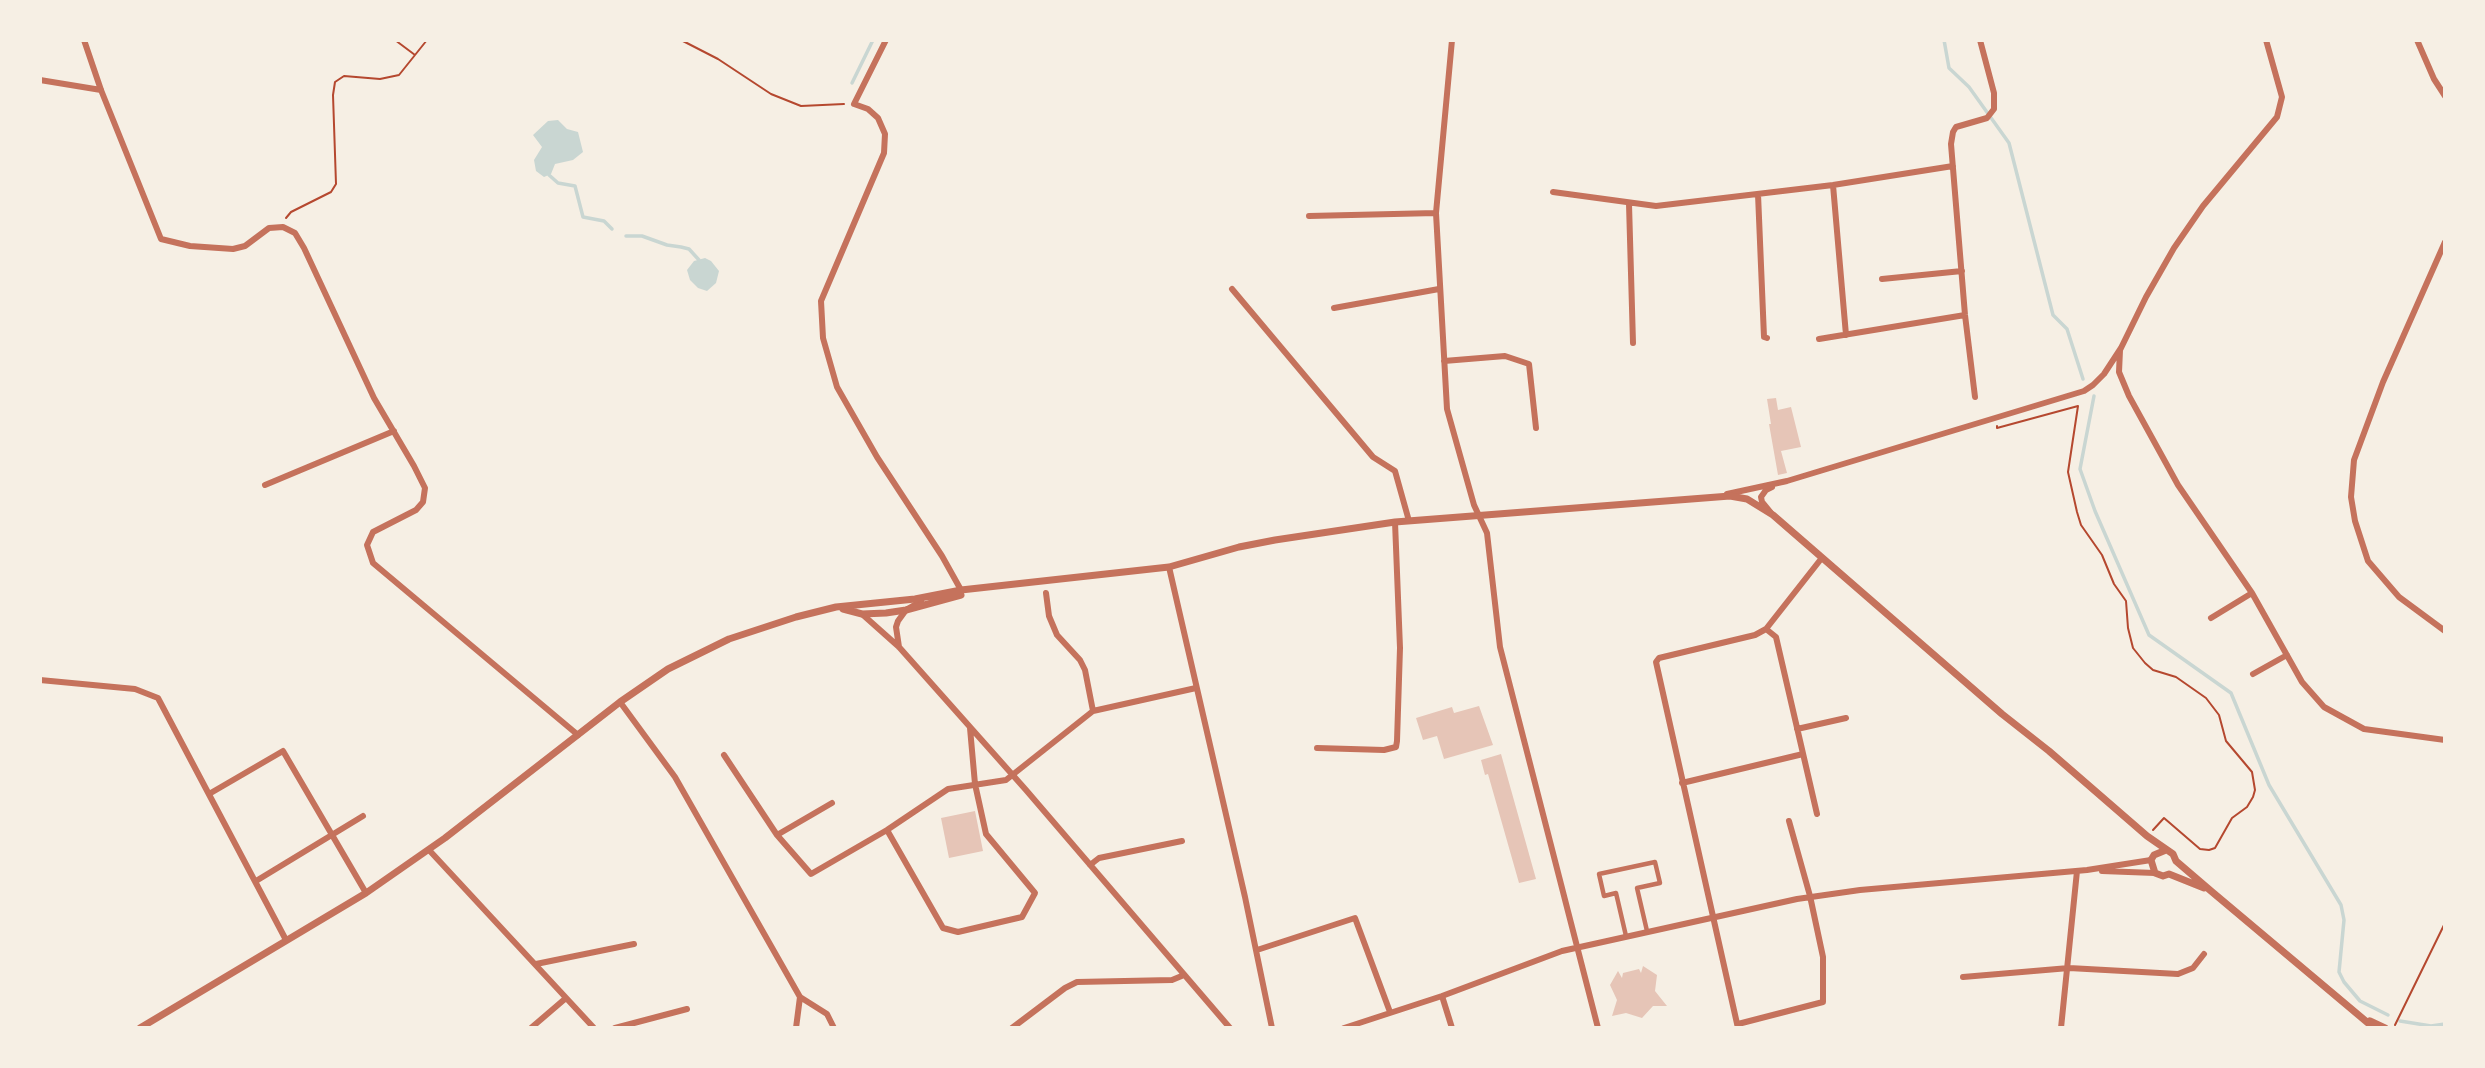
<!DOCTYPE html>
<html>
<head>
<meta charset="utf-8">
<style>
	body { margin:0 }
	#map { position:relative; width:2485px; height:1068px; overflow:hidden; background:#f6efe4; font-family:"Public Sans",sans-serif }
	canvas { display:block }
	.frame { position:absolute; inset:0; border:42px solid #f6efe4; pointer-events:none }
</style>
</head>
<body>
<div id="map">
<canvas width="2485" height="1068"></canvas>
<div class="frame"></div>
</div>
<script>
const g = document.querySelector('canvas').getContext('2d');
g.lineJoin = 'round';
function fill(path, color) { g.fillStyle = color; g.fill(path, 'evenodd'); }
const toPath = rows => new Path2D(rows.map(r => 'M' + r).join(''));
function trace(path, color, width, dash) { g.strokeStyle = color; g.lineWidth = width; g.lineCap = dash ? 'butt' : 'round'; g.setLineDash(dash || []); g.stroke(path); }
const water = toPath([
	[558,120,567,129,578,132,583,152,573,160,555,164,551,174,544,177,536,171,534,160,542,147,533,135,548,121],
	[705,258,711,261,719,271,716,283,707,291,698,288,690,280,687,270,694,261]
]);
const stream = toPath([
	[1944,40,1949,68,1969,87,2009,143,2053,315,2067,329,2083,379],
	[852,83,873,40],
	[549,175,558,183,575,186,583,217,604,221,612,229],
	[626,236,642,236,667,245,681,247,689,249,699,260],
	[2094,396,2080,469,2095,511,2149,635,2231,693,2269,785,2341,905,2344,920,2339,972,2344,982,2360,1001,2388,1015],
	[2400,1021,2431,1026,2445,1024]
]);
const building = toPath([
	[1776,398,1778,410,1791,407,1801,447,1781,451,1787,473,1778,475,1769,424,1771,424,1767,399],
	[1479,706,1493,745,1444,759,1437,736,1423,740,1416,718,1452,707,1454,713],
	[1501,754,1536,879,1519,883,1488,774,1485,775,1481,760],
	[975,811,983,851,949,858,941,818],
	[1643,966,1657,975,1655,991,1667,1006,1653,1006,1642,1018,1626,1013,1612,1016,1617,1000,1610,985,1618,971,1622,978,1623,973,1639,969,1641,973]
]);
const path = toPath([
	[395,40,415,55],
	[681,40,718,59,771,94,801,106,844,104],
	[286,218,291,212,331,192,336,184,333,95,335,82,344,76,380,79,399,75,427,40],
	[1997,426,1997,428,2078,406,2068,472,2077,512,2081,525,2102,555,2114,584,2126,601,2128,628,2133,648,2145,663,2153,670,2176,677,2206,698,2219,715,2226,741,2252,772,2255,790,2253,797,2247,807,2232,818,2215,848,2209,850,2200,849,2164,818,2153,830],
	[2395,1025,2445,923]
]);
const pedestrian = toPath([
	[1626,936,1616,893,1604,896,1599,874,1655,862,1660,883,1637,888,1647,931]
]);
const minor = toPath([
	[84,40,101,90,161,239,190,246,233,249,245,246,269,228,283,227,295,233,304,248,374,398,414,466,425,488,423,502,416,510,373,532,367,545,373,563,578,735],
	[886,40,854,104,868,109,878,118,885,134,884,153,821,301,823,338,837,387,877,457,942,556,961,590],
	[1452,40,1436,213,1447,409,1474,505,1487,533,1500,647,1598,1028],
	[2417,40,2434,79,2445,96],
	[40,80,101,90],
	[1833,185,1846,335],
	[1553,192,1656,206,1833,185,1953,166],
	[1758,194,1764,337,1767,338],
	[1629,204,1633,343],
	[1309,216,1436,213],
	[2445,242,2383,382,2354,460,2351,497,2355,521,2368,561,2399,597,2445,631],
	[1882,279,1962,271],
	[1232,289,1373,457,1395,471,1409,521],
	[1334,308,1439,289],
	[1819,339,1965,315],
	[2120,350,2119,372,2129,396,2178,485,2252,593,2302,682,2324,707,2364,729,2445,740],
	[1444,361,1505,356,1529,364,1536,428],
	[1975,397,1965,315,1951,144,1953,132,1956,127,1987,118,1994,109,1994,93,1980,40],
	[265,485,394,431],
	[1727,494,1787,481,2084,391,2093,385,2104,374,2121,348,2146,297,2174,248,2203,206,2277,117,2282,97,2266,40],
	[1771,513,1762,502,1761,497,1766,490,1772,487],
	[1169,567,1245,897,1272,1028],
	[1046,593,1049,616,1057,635,1080,660,1085,670,1093,711],
	[862,614,899,647,1026,790,1230,1028],
	[2211,618,2252,593],
	[1766,629,1776,637,1817,814],
	[899,647,896,627,898,621,906,610,921,601],
	[2253,674,2287,655],
	[40,680,135,689,158,698,286,940],
	[620,702,675,777,800,997,827,1014,834,1028],
	[1797,729,1846,718],
	[1317,748,1384,750,1396,747,1397,741,1400,648,1395,522],
	[724,755,777,835,811,874,887,830,948,789,1006,780,1093,711,1196,688],
	[1682,783,1803,754],
	[209,794,283,751,366,893],
	[887,830,943,928,958,932,1022,917,1035,893,986,834,975,784,970,728],
	[777,835,832,803],
	[429,850,594,1028],
	[1090,865,1099,858,1182,841],
	[2102,871,2155,873],
	[256,881,363,816],
	[1257,950,1355,918,1390,1012],
	[536,964,634,944],
	[1963,977,2069,968,2178,974,2193,968,2204,954],
	[1442,996,1452,1028],
	[1738,1024,1823,1002,1823,957,1810,896,1789,821],
	[531,1028,566,998],
	[615,1028,687,1009],
	[796,1028,800,997],
	[1012,1028,1065,988,1077,982,1172,980,1184,975],
	[1344,1028,1442,996,1562,951,1797,899,1860,890,2087,870,2151,860],
	[1738,1028,1656,662,1659,658,1755,635,1766,629,1821,559],
	[2061,1028,2077,871]
]);
const tertiary = toPath([
	[843,609,862,614,886,613,906,610,961,595],
	[2166,850,2154,855,2151,860,2155,873,2163,876,2169,874,2204,888],
	[2370,1021,2385,1028],
	[140,1028,366,893,445,838,620,702,668,669,729,639,796,617,836,607,915,599,961,590,1169,567,1239,547,1275,540,1395,522,1730,496,1747,499,1773,515,2002,714,2049,751,2147,836,2173,854,2176,861,2211,891,2374,1028]
]);
fill(water, '#c9d6d2');
trace(stream, '#c9d6d2', 3.5);
fill(building, '#e6c5b7');
trace(path, '#b5482f', 2);
trace(pedestrian, '#c5725c', 4.5);
trace(minor, '#c5725c', 6);
trace(tertiary, '#c5725c', 7);
</script>
</body>
</html>
